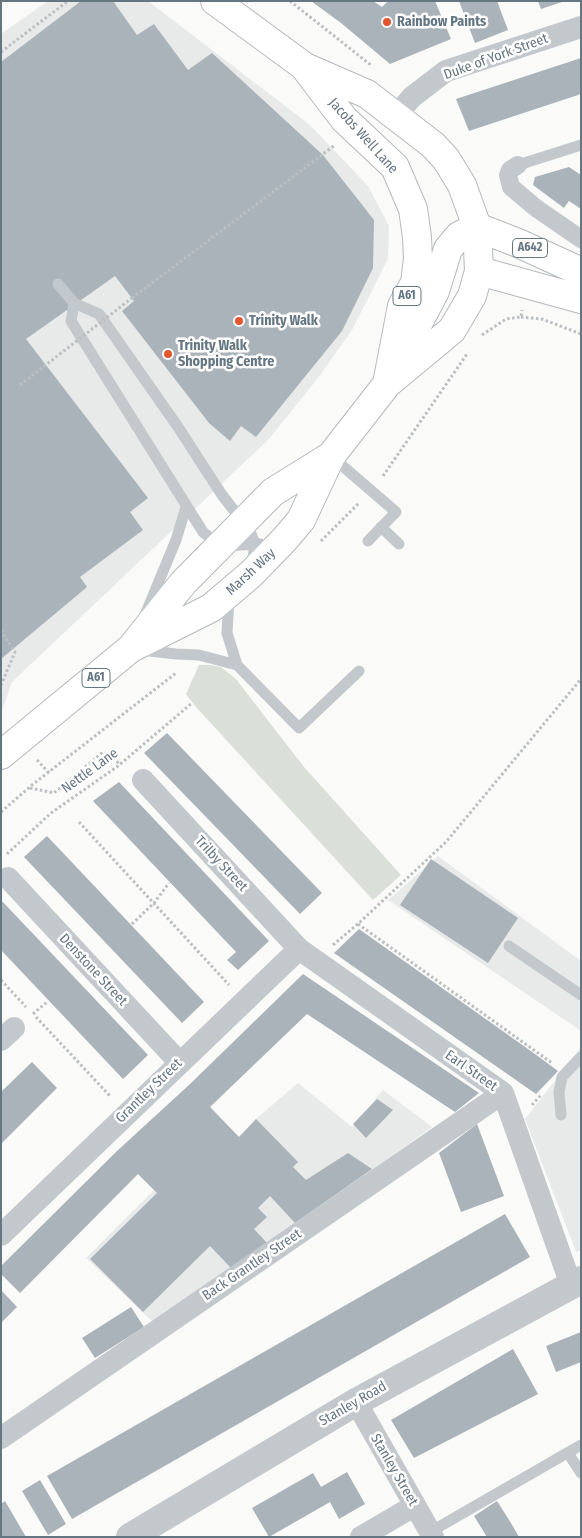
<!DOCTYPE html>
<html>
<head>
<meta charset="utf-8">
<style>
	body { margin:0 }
	#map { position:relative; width:582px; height:1538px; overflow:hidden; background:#fafaf8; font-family:"Fira Sans Condensed",sans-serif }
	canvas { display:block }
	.frame { position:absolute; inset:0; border:2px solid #657683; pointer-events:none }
</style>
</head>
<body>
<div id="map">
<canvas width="582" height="1538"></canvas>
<div class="frame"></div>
</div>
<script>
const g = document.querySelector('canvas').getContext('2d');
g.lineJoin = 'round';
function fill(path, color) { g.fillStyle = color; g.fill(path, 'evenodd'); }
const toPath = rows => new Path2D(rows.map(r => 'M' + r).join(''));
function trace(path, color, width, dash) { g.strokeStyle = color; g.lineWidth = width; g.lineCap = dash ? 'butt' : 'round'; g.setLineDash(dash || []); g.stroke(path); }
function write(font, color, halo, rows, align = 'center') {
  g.font = font + ' "Fira Sans Condensed",sans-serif'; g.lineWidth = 5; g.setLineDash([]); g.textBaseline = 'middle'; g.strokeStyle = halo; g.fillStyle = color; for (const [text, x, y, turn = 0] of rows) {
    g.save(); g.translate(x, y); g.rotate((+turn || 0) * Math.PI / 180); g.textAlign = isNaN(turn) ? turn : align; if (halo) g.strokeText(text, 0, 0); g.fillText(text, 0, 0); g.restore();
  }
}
const built = toPath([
	[48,1,148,1,310,125,368,186,389,226,388,259,352,330,318,378,269,439,12,682,1,714,1,34],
	[438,856,581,961,581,1031,388,900],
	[581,1047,581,1250,576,1252,525,1119],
	[298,1083,352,1127,383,1090,432,1127,156,1325,86,1258,154,1190,116,1152,189,1085,239,1137,256,1119]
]);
const green = toPath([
	[199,665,210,665,221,667,236,679,304,767,401,875,373,900,196,707,186,694]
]);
const building = toPath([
	[81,1,113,1,137,35,154,24,188,70,212,53,323,155,374,220,373,268,342,331,256,437,241,426,230,441,209,423,122,311,134,301,115,276,26,339,148,498,130,512,143,530,80,577,87,587,1,659,1,62],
	[311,1,373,1,382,7,388,1,435,1,451,39,390,64,341,23],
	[459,1,497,1,508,30,475,43],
	[538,1,562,1,562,2,541,9],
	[581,58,581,94,469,131,456,99],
	[569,167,581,175,581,209,569,201,564,208,533,185,535,177],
	[167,733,322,893,300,914,144,753],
	[119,782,269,941,238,970,227,960,236,952,93,801],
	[47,836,204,1002,182,1023,24,857],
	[431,859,518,918,488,963,400,905],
	[1,900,148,1055,123,1079,1,950],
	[359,929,535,1054,558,1071,536,1094,334,953],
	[303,974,479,1093,455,1112,307,1014,210,1107,239,1137,256,1119,298,1162,293,1167,306,1180,348,1153,372,1169,295,1223,270,1196,258,1208,267,1217,254,1229,267,1243,231,1268,210,1246,143,1312,90,1259,157,1193,138,1174,20,1293,1,1274,1,1266,116,1152,189,1085],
	[32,1062,57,1088,1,1144,1,1092],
	[377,1099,393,1110,366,1138,353,1124],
	[477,1124,504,1196,461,1212,439,1153],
	[505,1214,530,1257,72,1519,47,1476],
	[1,1290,17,1307,1,1323],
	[131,1307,144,1327,95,1358,82,1338],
	[581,1332,581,1362,556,1372,546,1346],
	[513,1349,538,1394,414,1458,391,1420],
	[347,1472,365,1504,339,1519,330,1502,269,1537,252,1508,313,1473,321,1487],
	[40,1480,66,1524,48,1535,22,1491],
	[5,1501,26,1537,1,1537,1,1504],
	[497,1501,511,1523,519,1537,487,1537,474,1516]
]);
const path = toPath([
	[290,1,372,66],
	[1,52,68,1],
	[132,298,335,145],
	[521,317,542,319,581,334],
	[482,335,506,319,521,317,522,310],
	[383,476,467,354],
	[321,541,359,503],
	[1,630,15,652,1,685],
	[37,760,49,773],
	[30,788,54,793,103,752,120,764],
	[1,812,32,785,176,673],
	[79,822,229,985],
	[7,854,51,813,118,766,192,703],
	[132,924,154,903,169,883],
	[358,924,552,1063],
	[333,945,360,922,446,842,581,679],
	[1,980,26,1007],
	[33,1014,48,1001],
	[36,1017,110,1096],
	[532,1105,541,1095]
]);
const service = toPath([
	[518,165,581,145],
	[58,284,74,303,99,314,178,427,222,495,250,531,255,544,252,565],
	[74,303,71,321,203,532,220,546,260,544],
	[331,456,396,512,368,541],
	[381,527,399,544],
	[229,597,227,633,237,665],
	[145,615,176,540,186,507],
	[141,650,176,654,199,655,237,665,299,728,359,671],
	[509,946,581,995],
	[561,1115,559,1092,562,1077,581,1057],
	[568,1453,581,1473],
	[430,1532,581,1445]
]);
const pedestrian = toPath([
	[518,165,510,170,508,175,511,187,536,208,581,239]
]);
const minor = toPath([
	[396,116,412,97,446,71,581,27],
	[143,780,299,949,503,1093,571,1285],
	[8,878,179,1062],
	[1,1040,14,1028],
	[1,1235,299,949],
	[356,1402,433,1537],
	[1,1438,503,1093],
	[361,1537,414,1506]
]);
const tertiary = toPath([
	[130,1537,356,1402,581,1280]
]);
const primary = toPath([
	[477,227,518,243,575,269,581,273],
	[479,271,581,299]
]);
const trunk = toPath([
	[306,69,344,119,395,167,413,209,417,237,418,259,415,283,402,306,387,384],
	[401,356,435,291,448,249,459,236,477,227],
	[131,648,211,608,251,574,284,540,301,520,331,456,387,384,452,330,472,296,479,271,477,227,462,185,446,159,433,145,367,94,305,67,215,1],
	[1,755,131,648,183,583,273,492,331,456]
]);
const pathBridge = toPath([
	[20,385,132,298]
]);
const markers = [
	[387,22,5,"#e4572e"],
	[239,321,5,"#e4572e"],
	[168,354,5,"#e4572e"]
];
const shields = [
	[530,248,35],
	[407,296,28],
	[96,678,28]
];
const shieldNames = [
	["A642",530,248],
	["A61",407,296],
	["A61",96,678]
];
const poiNames = [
	["Rainbow Paints",397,22],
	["Trinity Walk",249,321],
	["Trinity Walk",178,346],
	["Shopping Centre",178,362]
];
const streetNames = [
	["Duke of York Street",496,57,-20],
	["Jacobs Well Lane",363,136,48],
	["Marsh Way",251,572,-43],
	["Nettle Lane",90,771,-36],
	["Trilby Street",221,864,47],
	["Denstone Street",93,970,47],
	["Earl Street",471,1071,35],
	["Grantley Street",149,1091,-44],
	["Back Grantley Street",252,1265,-34],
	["Stanley Road",353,1404,-30],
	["Stanley Street",394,1470,60]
];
fill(built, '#e8e9e9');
fill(green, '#dadfd7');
fill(building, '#aab3b9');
trace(primary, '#b5babe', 30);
trace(trunk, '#b4b9bd', 30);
trace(path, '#bbbfc2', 3, [2.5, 2.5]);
trace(service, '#c3c8cc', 11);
trace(pedestrian, '#c3c8cc', 18);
trace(minor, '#c3c8cc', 22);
trace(tertiary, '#c3c8cc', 28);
trace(primary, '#fff', 28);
trace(trunk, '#fff', 28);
trace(pathBridge, '#bbbfc2', 3, [2.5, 2.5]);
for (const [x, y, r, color] of markers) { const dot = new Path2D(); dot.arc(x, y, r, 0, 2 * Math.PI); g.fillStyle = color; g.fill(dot); trace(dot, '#fff', 2); }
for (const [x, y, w] of shields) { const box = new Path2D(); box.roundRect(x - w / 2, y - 9.5, w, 19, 4); g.fillStyle = '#fff'; g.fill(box); trace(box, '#657683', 1); }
write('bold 12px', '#657683', null, shieldNames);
write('bold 14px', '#657683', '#fff', poiNames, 'left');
write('14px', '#657683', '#fff', streetNames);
</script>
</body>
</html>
